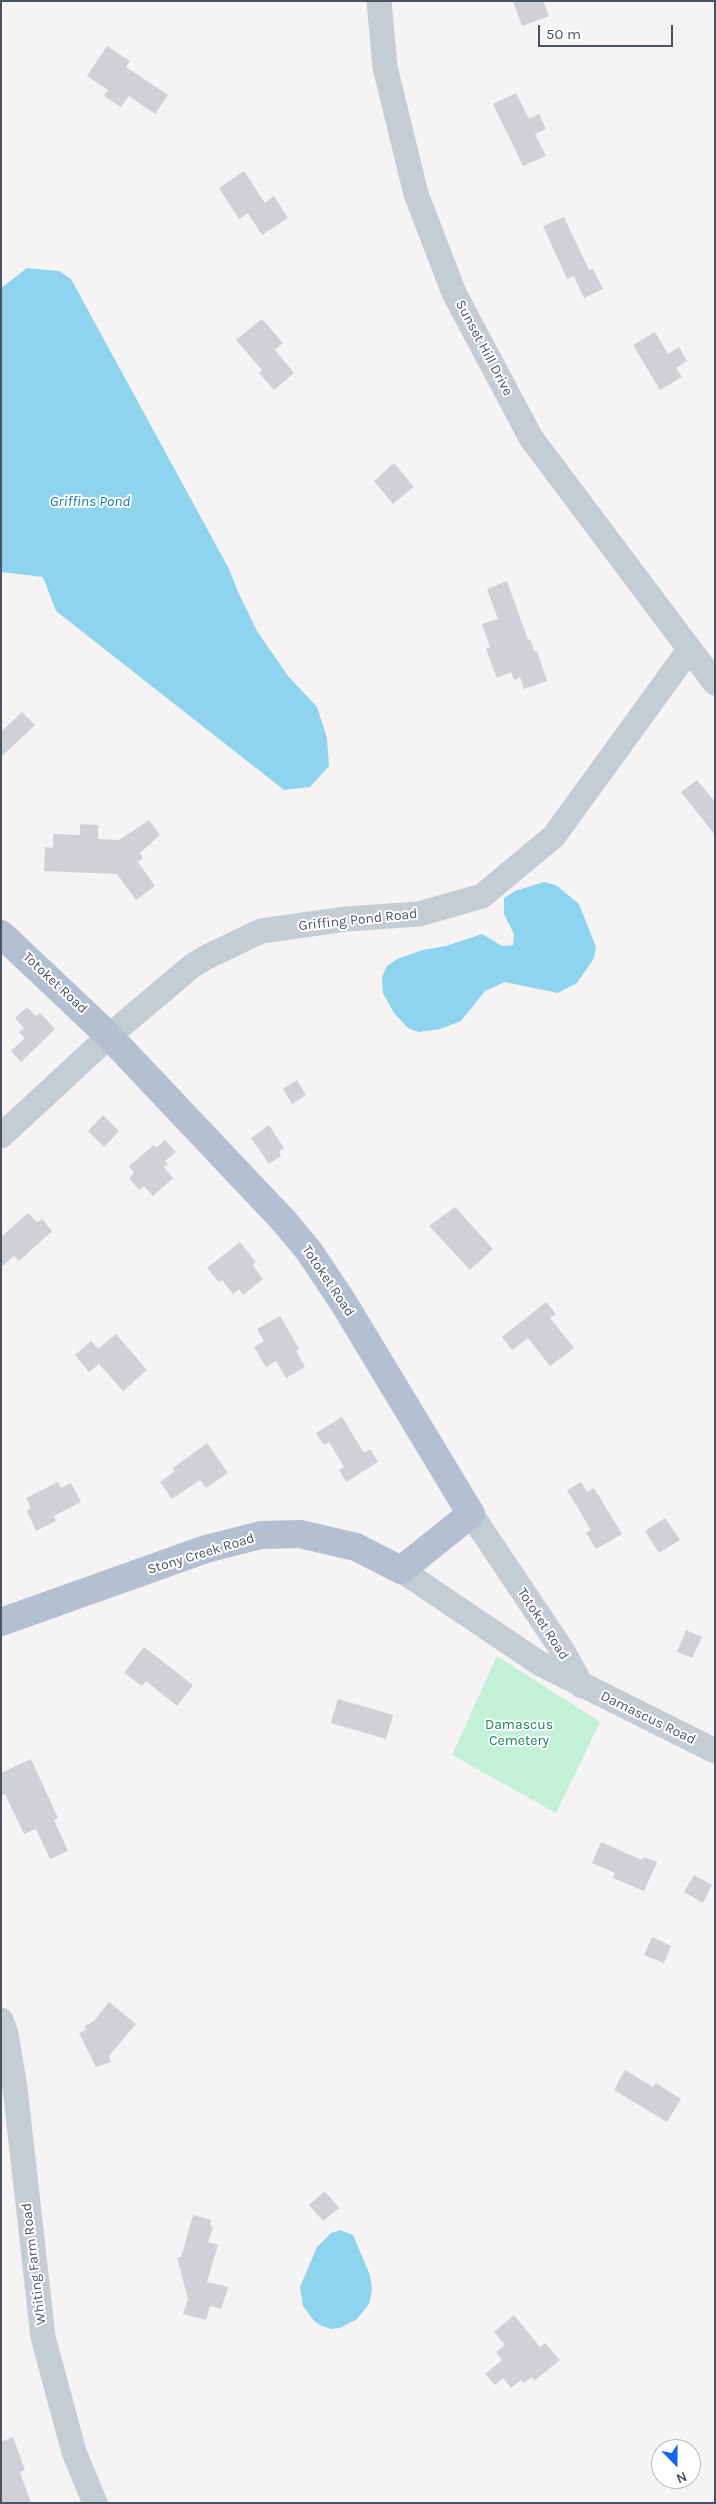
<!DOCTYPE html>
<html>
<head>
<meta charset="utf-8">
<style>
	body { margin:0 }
	#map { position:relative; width:716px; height:2504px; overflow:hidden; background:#f5f3f3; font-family:Karla,sans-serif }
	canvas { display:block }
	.frame { position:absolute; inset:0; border:2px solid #4a5461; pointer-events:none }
	.north { position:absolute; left:651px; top:2439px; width:50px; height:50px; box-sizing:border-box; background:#fff; border:1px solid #b7bbc0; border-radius:50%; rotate:158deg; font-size:14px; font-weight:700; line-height:20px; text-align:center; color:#4a5461 }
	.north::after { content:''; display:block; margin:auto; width:18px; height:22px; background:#1865ea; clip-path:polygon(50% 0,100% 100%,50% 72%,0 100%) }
	.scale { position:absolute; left:538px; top:25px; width:135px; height:22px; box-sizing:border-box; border:2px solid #4a5461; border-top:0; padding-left:6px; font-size:15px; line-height:18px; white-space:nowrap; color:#4a5461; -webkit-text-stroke:4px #fff; paint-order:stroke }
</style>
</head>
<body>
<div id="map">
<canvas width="716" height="2504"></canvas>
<div class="frame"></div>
<div class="north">N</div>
<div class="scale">50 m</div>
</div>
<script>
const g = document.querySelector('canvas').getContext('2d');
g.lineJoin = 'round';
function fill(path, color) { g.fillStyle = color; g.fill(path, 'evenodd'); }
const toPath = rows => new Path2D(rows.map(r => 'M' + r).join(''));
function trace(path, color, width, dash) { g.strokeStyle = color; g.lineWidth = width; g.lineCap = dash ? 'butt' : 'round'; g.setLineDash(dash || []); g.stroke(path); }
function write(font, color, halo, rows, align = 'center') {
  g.font = font + ' Karla,sans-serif'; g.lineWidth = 4; g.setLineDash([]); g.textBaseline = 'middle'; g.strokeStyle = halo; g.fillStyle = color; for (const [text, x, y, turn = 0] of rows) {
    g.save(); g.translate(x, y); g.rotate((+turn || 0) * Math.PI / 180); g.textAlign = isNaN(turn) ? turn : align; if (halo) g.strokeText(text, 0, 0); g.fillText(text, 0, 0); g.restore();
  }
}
const green = toPath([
	[497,1656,600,1722,556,1813,452,1755]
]);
const water = toPath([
	[27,268,59,271,71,279,229,569,239,594,257,631,288,676,317,707,327,738,329,766,310,787,284,790,56,611,43,577,1,572,1,288],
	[544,882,556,885,579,904,596,947,594,958,577,983,558,993,505,982,485,991,461,1021,440,1029,418,1032,408,1028,394,1013,383,993,382,977,387,966,397,959,423,950,446,946,482,934,502,946,513,945,514,934,504,914,504,898,515,891],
	[340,2230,353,2235,370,2275,372,2290,369,2304,357,2319,340,2328,331,2329,322,2326,314,2321,303,2306,300,2287,317,2247,331,2233]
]);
const building = toPath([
	[513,1,543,1,549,16,522,26],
	[107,46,130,61,126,67,168,95,155,114,129,96,121,107,104,96,108,90,87,76],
	[516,93,529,119,539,114,546,129,535,134,546,156,523,166,493,104],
	[244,171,265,203,274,196,288,218,262,235,248,213,239,219,219,188],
	[564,217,589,270,593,269,603,289,584,298,574,276,567,279,543,226],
	[262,319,283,343,275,350,294,373,274,390,259,373,262,370,236,340],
	[655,332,668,354,679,347,687,361,676,368,682,377,660,390,633,345],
	[394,463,414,487,393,504,374,481],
	[507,581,528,640,530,639,534,651,537,651,547,681,524,689,520,677,514,680,511,672,497,678,486,649,490,647,482,624,498,619,487,589],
	[22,712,35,725,1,757,1,732],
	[697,780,715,802,715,835,681,792],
	[149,820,160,835,140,853,143,858,138,862,155,886,136,900,117,874,44,871,45,847,53,848,53,834,80,835,80,824,98,825,98,839,119,840],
	[27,1007,36,1016,40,1013,55,1029,21,1062,11,1051,25,1038,19,1032,24,1028,15,1018],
	[297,1080,306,1095,292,1104,283,1089],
	[103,1115,119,1131,104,1147,88,1131],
	[269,1125,284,1148,279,1152,281,1156,269,1164,251,1138],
	[165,1140,176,1152,165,1161,168,1164,164,1167,173,1178,153,1196,144,1186,139,1190,129,1178,134,1173,129,1166,154,1145,156,1148],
	[455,1207,493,1249,470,1270,429,1226],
	[28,1213,37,1222,42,1219,52,1231,19,1261,14,1256,1,1267,1,1237],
	[240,1242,256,1262,253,1265,263,1279,243,1295,239,1289,233,1294,222,1280,219,1282,207,1268],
	[546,1302,556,1314,550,1318,574,1348,550,1366,528,1338,512,1350,502,1337],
	[280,1316,299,1349,296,1351,305,1367,286,1378,276,1361,266,1367,254,1347,264,1341,257,1329],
	[116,1334,147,1370,123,1391,99,1364,89,1372,75,1355,91,1341,98,1349],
	[342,1417,364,1453,370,1449,378,1462,346,1482,339,1470,344,1467,329,1442,324,1445,316,1433],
	[207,1443,228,1473,206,1488,200,1480,172,1499,160,1482,175,1471,173,1468],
	[58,1482,61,1488,71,1483,81,1502,54,1516,56,1521,36,1531,27,1511,31,1508,26,1498],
	[581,1482,587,1492,594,1488,622,1534,596,1549,586,1533,591,1530,567,1490],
	[665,1518,680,1540,659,1553,645,1531],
	[686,1630,702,1637,692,1658,677,1652],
	[144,1647,193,1685,177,1706,146,1681,142,1686,124,1673],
	[338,1699,393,1715,386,1739,331,1723],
	[31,1759,58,1818,54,1820,68,1851,50,1859,36,1829,24,1834,5,1794,1,1796,1,1773],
	[601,1842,642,1860,644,1857,657,1862,644,1891,613,1878,615,1873,592,1863],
	[694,1875,712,1885,703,1903,684,1892],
	[652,1937,671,1946,664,1963,644,1955],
	[109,2002,136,2024,109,2056,111,2062,96,2067,79,2033,86,2030,85,2026,94,2021],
	[625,2070,653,2087,656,2083,681,2099,667,2122,614,2090],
	[325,2191,339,2208,323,2221,309,2205],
	[193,2215,211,2220,210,2226,213,2227,208,2242,218,2245,207,2282,228,2287,221,2309,210,2306,206,2320,183,2314,188,2299,177,2258,181,2257],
	[514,2315,540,2347,545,2343,560,2360,534,2381,532,2377,524,2383,521,2380,511,2388,503,2378,495,2385,485,2374,502,2360,496,2352,505,2345,494,2332],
	[13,2437,25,2470,20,2472,31,2503,1,2503,1,2442]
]);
const minor = toPath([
	[379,1,385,67,416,194,454,293,531,438,715,683],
	[1,1136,109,1036,192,966,207,957,261,931,346,919,419,914,482,896,554,836,689,650],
	[471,1514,564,1653,582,1686],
	[401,1570,539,1663,715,1751],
	[1,2020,6,2034,15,2088,43,2337,74,2452,95,2503]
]);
const major = toPath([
	[1,934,109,1036,283,1220,309,1251,343,1302,471,1514,401,1570,356,1547,300,1534,261,1535,206,1549,1,1622]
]);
const streetNames = [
	["Sunset Hill Drive",484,348,62],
	["Griffing Pond Road",358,920,-6],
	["Totoket Road",55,983,43],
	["Totoket Road",328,1281,56],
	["Stony Creek Road",201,1554,-17],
	["Totoket Road",543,1624,57],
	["Damascus Road",648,1718,26],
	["Whiting Farm Road",34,2264,-97]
];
const parkNames = [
	["Damascus",519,1725],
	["Cemetery",519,1741]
];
const waterNames = [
	["Griffins Pond",90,502]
];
fill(green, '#c2f1d8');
fill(water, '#8fd4ef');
fill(building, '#cfd1d7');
trace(minor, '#c4ccd4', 25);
trace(major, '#b3c0d1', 28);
write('14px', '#4a5461', '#fff', streetNames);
write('14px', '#168756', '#fff', parkNames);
write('italic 15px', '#0a7eac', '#fff', waterNames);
</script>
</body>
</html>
